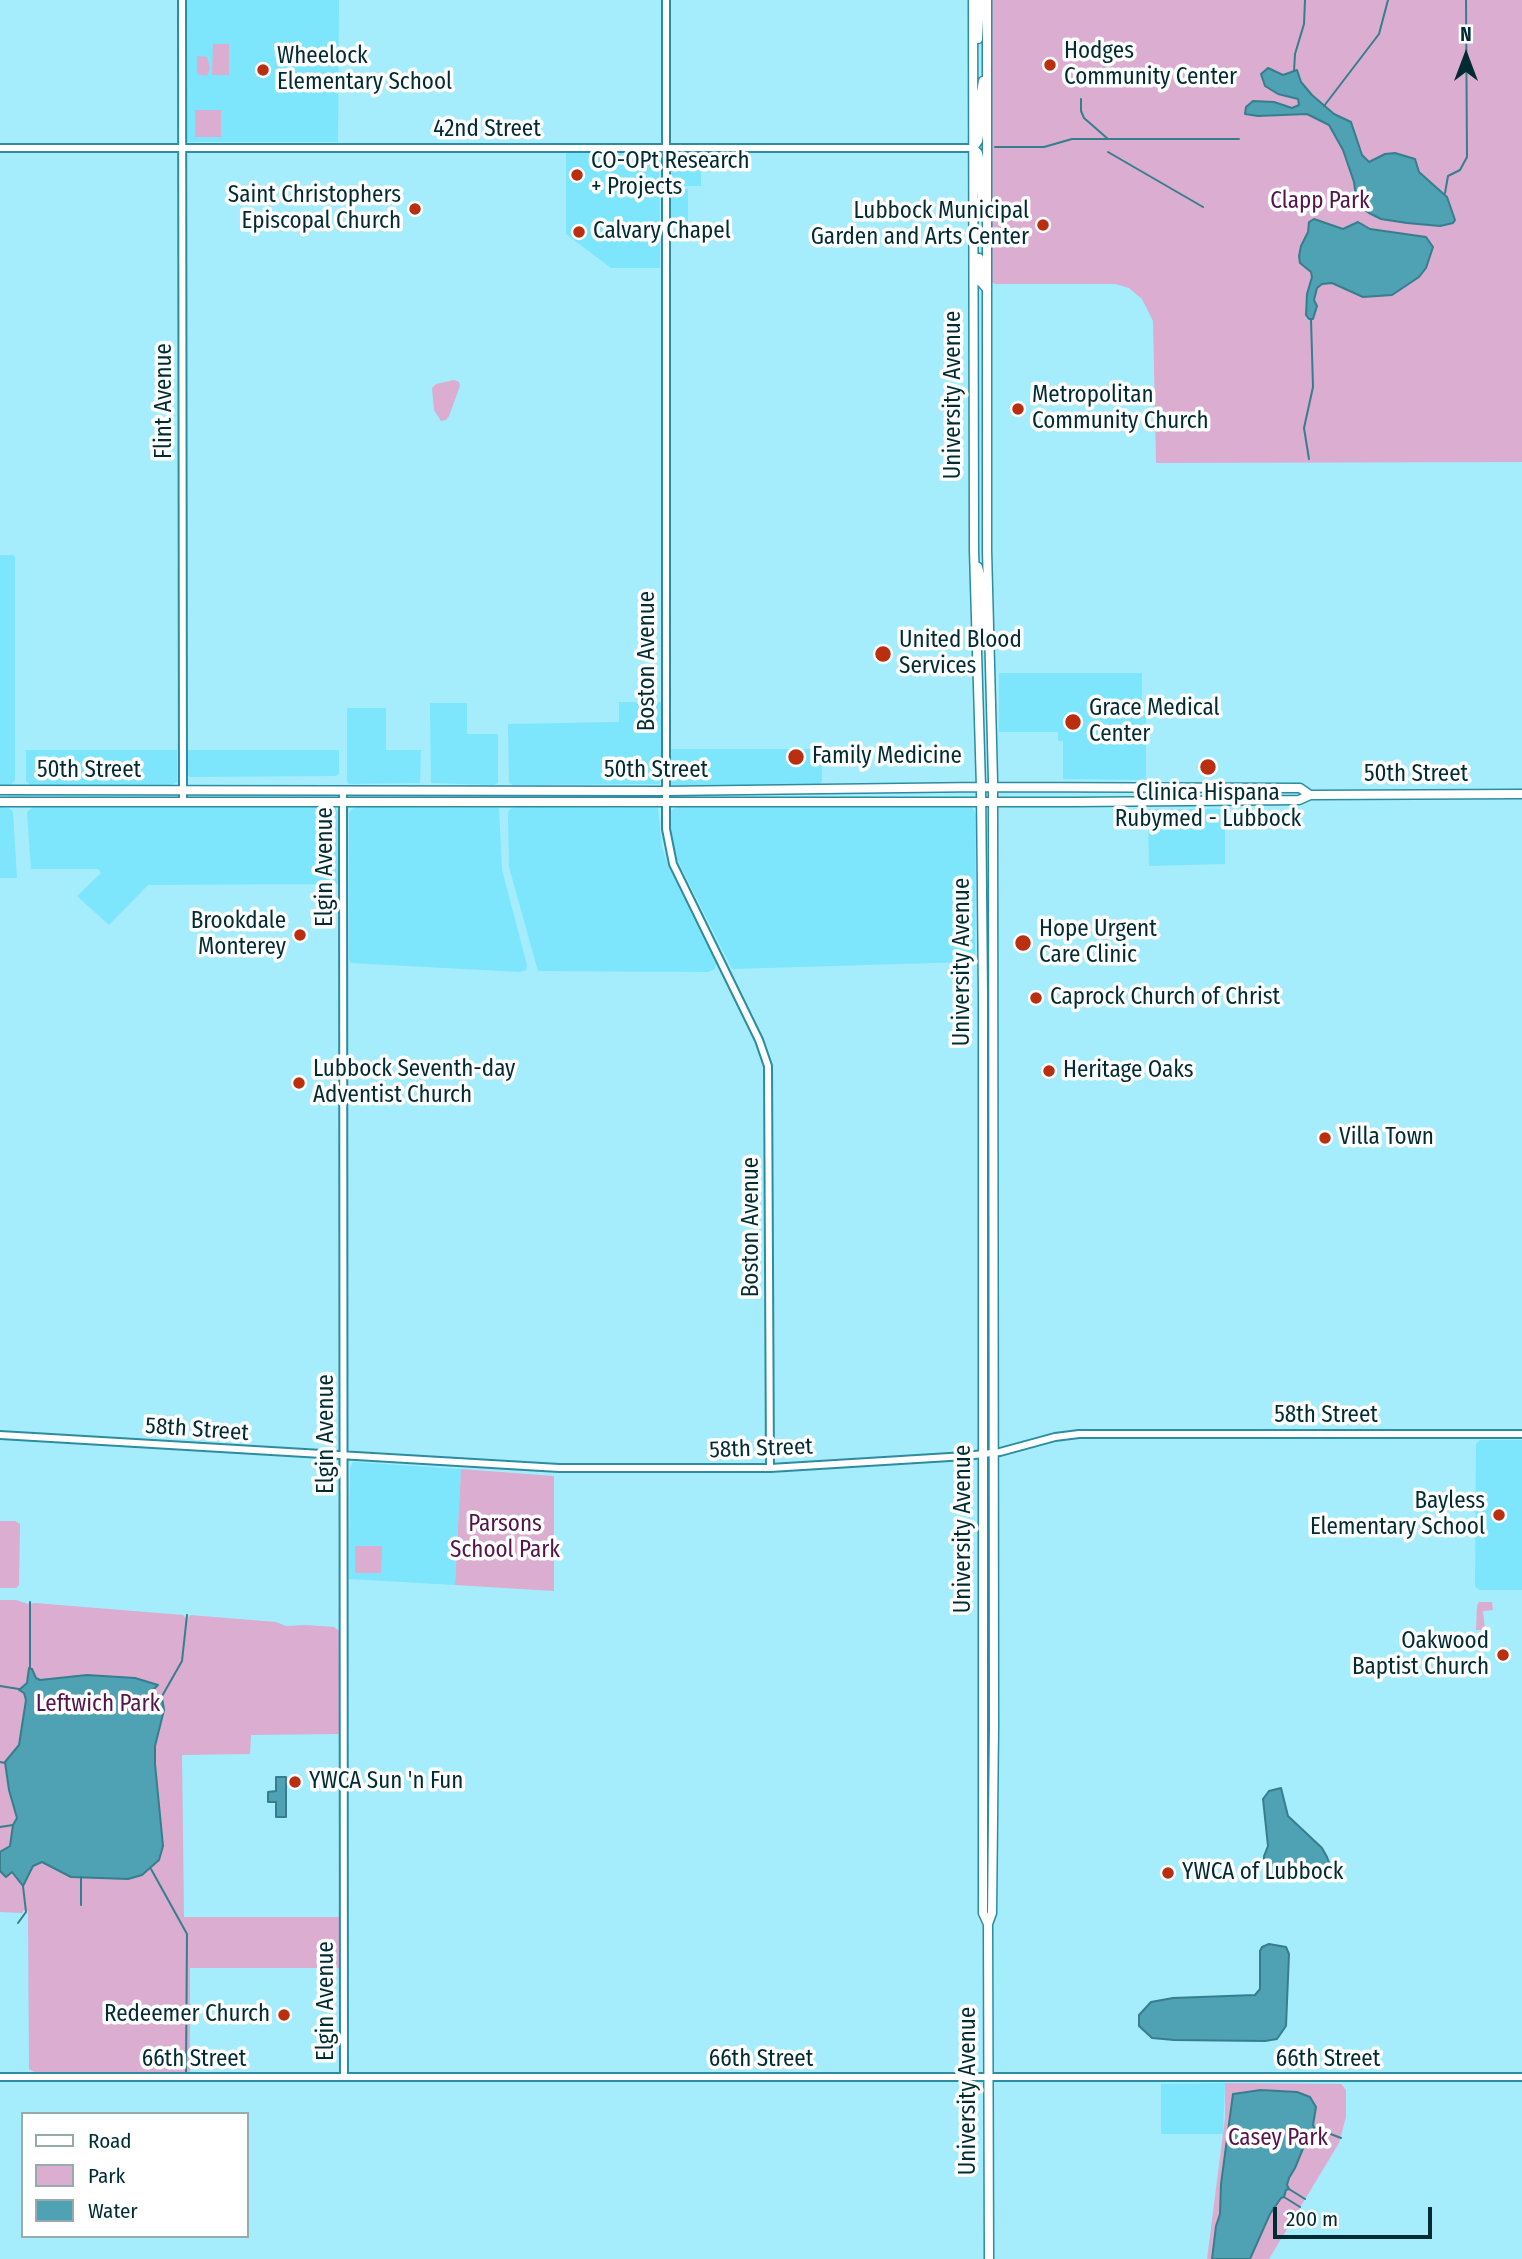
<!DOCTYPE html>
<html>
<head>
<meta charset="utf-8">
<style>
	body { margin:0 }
	#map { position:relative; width:1522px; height:2259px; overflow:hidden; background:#a5ecfc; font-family:"Fira Sans Condensed",sans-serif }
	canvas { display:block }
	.legend { position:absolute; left:21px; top:2112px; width:228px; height:126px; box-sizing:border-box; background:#fff; border:2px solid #99aaad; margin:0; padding:9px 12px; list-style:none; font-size:21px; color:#012b33 }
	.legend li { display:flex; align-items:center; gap:14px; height:35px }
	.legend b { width:35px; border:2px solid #99aaad }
	.north { position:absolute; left:1431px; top:21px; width:70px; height:70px; -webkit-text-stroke:5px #fff; paint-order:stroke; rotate:0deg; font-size:19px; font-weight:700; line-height:28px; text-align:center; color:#012b33 }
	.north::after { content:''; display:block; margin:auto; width:24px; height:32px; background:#012b33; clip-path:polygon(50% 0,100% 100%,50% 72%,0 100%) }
	.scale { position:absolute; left:1273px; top:2207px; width:159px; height:32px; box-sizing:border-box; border:4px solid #012b33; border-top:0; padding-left:9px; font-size:21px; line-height:24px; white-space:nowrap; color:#012b33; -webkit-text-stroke:5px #fff; paint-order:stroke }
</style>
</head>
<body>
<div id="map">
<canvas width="1522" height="2259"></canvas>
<ul class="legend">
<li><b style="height:9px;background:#fff"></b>Road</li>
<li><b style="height:19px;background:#daadd1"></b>Park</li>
<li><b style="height:19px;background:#4ea2b4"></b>Water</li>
</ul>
<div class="north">N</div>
<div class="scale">200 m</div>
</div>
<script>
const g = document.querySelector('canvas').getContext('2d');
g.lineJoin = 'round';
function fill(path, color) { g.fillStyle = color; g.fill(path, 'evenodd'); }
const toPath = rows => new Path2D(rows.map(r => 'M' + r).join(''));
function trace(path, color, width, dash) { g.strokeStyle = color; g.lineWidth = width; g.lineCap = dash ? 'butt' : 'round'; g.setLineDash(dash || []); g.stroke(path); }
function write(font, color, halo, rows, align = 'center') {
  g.font = font + ' "Fira Sans Condensed",sans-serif'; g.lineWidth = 7; g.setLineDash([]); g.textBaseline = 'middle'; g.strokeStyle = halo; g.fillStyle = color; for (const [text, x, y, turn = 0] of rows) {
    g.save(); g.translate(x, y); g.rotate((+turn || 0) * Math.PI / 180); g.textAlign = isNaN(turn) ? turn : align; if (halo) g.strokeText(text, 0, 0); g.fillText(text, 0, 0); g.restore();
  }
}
const built = toPath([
	[187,0,339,0,338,142,187,142],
	[566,151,659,152,660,268,611,268,566,234],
	[669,152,701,152,701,186,667,186],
	[668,189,688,189,688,225,668,224],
	[0,555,13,555,15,557,15,780,11,785,0,785],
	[999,673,1142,673,1142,711,1146,712,1146,780,1063,779,1063,741,1058,741,1058,732,999,732],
	[619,702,661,702,661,780,659,784,513,785,509,783,508,724,619,722],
	[430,703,467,703,467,734,498,734,498,783,494,785,431,783],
	[347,708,386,708,386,750,421,750,420,783,349,784,347,781],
	[668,749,822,749,822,781,819,785,672,785,669,783],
	[26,750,177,750,177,782,172,785,31,785,26,781],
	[187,750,339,750,339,774,336,776,190,777,187,774],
	[0,807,9,808,13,812,17,878,0,878],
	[33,807,335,807,339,814,339,884,148,885,109,925,77,896,101,873,98,869,31,869,27,812],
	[354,807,499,808,502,870,527,965,526,970,520,972,351,963,349,960,349,813],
	[515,807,658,808,662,847,668,866,716,963,715,969,708,972,538,971,509,867,508,813,510,809],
	[676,807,972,807,976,814,975,956,968,962,732,969,676,857,671,836,670,812],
	[1148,809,1225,809,1225,864,1149,866],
	[1480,1440,1522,1440,1522,1590,1479,1590,1475,1586,1476,1444],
	[353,1462,461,1469,455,1585,349,1579,350,1467],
	[1225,2083,1223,2134,1161,2134,1161,2084]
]);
const green = toPath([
	[992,0,1522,0,1522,462,1156,463,1153,321,1142,299,1129,288,1115,284,995,284,992,282],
	[213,44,229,44,229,75,212,75],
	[197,56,207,57,210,68,207,76,197,74],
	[195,110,221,110,221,137,195,137],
	[454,380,459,382,460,386,449,416,446,420,441,421,434,410,432,388,436,384],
	[461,1469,554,1476,554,1591,455,1585],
	[0,1521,15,1521,20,1524,19,1585,16,1588,0,1588],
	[355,1546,382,1546,381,1573,355,1573],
	[0,1600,16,1600,28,1604,35,1603,183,1615,187,1619,190,1615,276,1622,286,1626,306,1625,334,1627,339,1631,339,1734,251,1735,250,1754,182,1755,184,1917,339,1917,339,1968,190,1968,190,2072,35,2072,29,2069,28,1911,24,1910,22,1913,0,1912],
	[1479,1602,1492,1602,1493,1610,1483,1611,1485,1630,1476,1630,1477,1606],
	[1225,2083,1341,2084,1346,2090,1346,2117,1339,2143,1269,2259,1207,2259,1225,2118]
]);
const water = toPath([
	[1268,68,1283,75,1297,70,1301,82,1312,95,1334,114,1351,122,1362,155,1369,162,1385,154,1395,153,1415,159,1419,172,1447,197,1455,220,1453,223,1440,226,1407,223,1381,219,1369,213,1362,208,1356,197,1354,182,1343,150,1329,125,1307,114,1258,116,1245,114,1246,107,1253,101,1274,102,1292,108,1299,105,1298,99,1278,94,1265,86,1261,74,1268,68],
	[1314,219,1343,229,1358,222,1370,229,1426,237,1433,247,1426,268,1419,277,1392,295,1363,297,1332,283,1322,284,1317,288,1314,300,1317,306,1313,319,1309,319,1306,315,1307,294,1312,277,1311,272,1300,263,1299,256,1301,246,1308,232,1309,222,1314,219],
	[29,1668,32,1669,36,1678,40,1680,87,1675,135,1678,158,1685,152,1691,153,1697,162,1698,164,1710,155,1746,155,1764,163,1846,159,1860,142,1875,128,1879,71,1877,42,1862,33,1866,23,1886,12,1872,6,1877,0,1871,0,1852,10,1846,13,1825,17,1818,9,1790,5,1762,19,1745,26,1700,24,1693,19,1690,27,1683,29,1668],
	[276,1777,286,1777,286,1817,276,1817,276,1802,268,1802,268,1792,276,1791,276,1777],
	[1281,1788,1288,1816,1322,1848,1327,1857,1330,1865,1327,1871,1319,1876,1311,1879,1269,1872,1264,1865,1264,1856,1268,1846,1263,1799,1269,1791,1281,1788],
	[1269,1944,1286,1947,1289,1954,1286,2026,1277,2039,1265,2041,1174,2040,1152,2038,1139,2026,1139,2015,1151,2002,1173,1998,1255,1995,1260,1989,1260,1951,1262,1947,1269,1944],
	[1261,2090,1297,2092,1310,2097,1316,2107,1313,2125,1315,2128,1311,2129,1295,2168,1289,2178,1287,2185,1289,2189,1286,2190,1284,2197,1281,2198,1270,2214,1250,2259,1212,2259,1216,2226,1220,2214,1221,2184,1233,2094,1261,2090]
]);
const stream = toPath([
	[1294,71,1295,54,1304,24,1305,0],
	[1081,99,1081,111,1084,118,1108,139],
	[1324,106,1379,34,1388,0],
	[995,147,1044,147,1072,139,1239,139],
	[1108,152,1203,207],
	[1445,193,1448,176,1460,170,1467,157,1466,0],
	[1309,459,1304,428,1313,387,1311,319],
	[30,1667,30,1602],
	[0,1686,19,1689],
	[161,1698,182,1661,187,1615],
	[0,1762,5,1763],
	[0,1827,13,1825],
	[151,1869,187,1934,186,2073],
	[81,1877,81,1905],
	[18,1923,26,1912,23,1886],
	[1315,2128,1341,2138],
	[1289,2189,1305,2199],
	[1284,2197,1300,2207]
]);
const minor = toPath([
	[182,0,183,802],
	[666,0,666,829,673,864,759,1040,768,1066,770,1468],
	[0,148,973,148],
	[343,790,344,2077],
	[0,1435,559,1468,770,1468,966,1456,1000,1452,1055,1437,1079,1434,1522,1434],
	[0,2077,1522,2077]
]);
const major = toPath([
	[973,0,974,550,981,787,983,996,983,1913,988,1924],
	[987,0,987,550,993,781,994,1727,992,1913,988,1924,989,2259],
	[978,39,980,0],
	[982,204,980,163,978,153,973,148,978,141,980,130,981,93,983,81],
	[979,258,980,281,987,289],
	[978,567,981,580,983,623,989,631],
	[0,790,665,791,981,787,1300,788,1310,795],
	[0,802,1075,802,1299,800,1310,795,1522,794]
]);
const markers = [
	[1050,65,7,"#ba2f10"],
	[263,70,7,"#ba2f10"],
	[577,175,7,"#ba2f10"],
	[415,209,7,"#ba2f10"],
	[1043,225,7,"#ba2f10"],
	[579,232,7,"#ba2f10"],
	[1018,409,7,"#ba2f10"],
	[883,654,9,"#ba2f10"],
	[1073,722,9,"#ba2f10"],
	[796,757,9,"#ba2f10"],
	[1208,767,9,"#ba2f10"],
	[300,935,7,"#ba2f10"],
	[1023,943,9,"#ba2f10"],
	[1036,998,7,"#ba2f10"],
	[1049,1071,7,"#ba2f10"],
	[299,1083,7,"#ba2f10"],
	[1325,1138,7,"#ba2f10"],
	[1499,1515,7,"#ba2f10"],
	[1503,1655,7,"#ba2f10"],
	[295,1782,7,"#ba2f10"],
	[1168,1873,7,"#ba2f10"],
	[284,2015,7,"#ba2f10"]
];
const poiNames = [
	["Hodges",1064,52],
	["Community Center",1064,78],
	["Wheelock",277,57],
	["Elementary School",277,83],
	["CO-OPt Research",591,162],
	["+ Projects",591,188],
	["Saint Christophers",401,196,"right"],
	["Episcopal Church",401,222,"right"],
	["Lubbock Municipal",1029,212,"right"],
	["Garden and Arts Center",1029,238,"right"],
	["Calvary Chapel",593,232],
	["Metropolitan",1032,396],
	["Community Church",1032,422],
	["United Blood",899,641],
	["Services",899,667],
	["Grace Medical",1089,709],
	["Center",1089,735],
	["Family Medicine",812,757],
	["Clinica Hispana",1208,794,"center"],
	["Rubymed - Lubbock",1208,820,"center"],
	["Brookdale",286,922,"right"],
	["Monterey",286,948,"right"],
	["Hope Urgent",1039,930],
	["Care Clinic",1039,956],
	["Caprock Church of Christ",1050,998],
	["Lubbock Seventh-day",313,1070],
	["Adventist Church",313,1096],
	["Heritage Oaks",1063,1071],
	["Villa Town",1339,1138],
	["Bayless",1485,1502,"right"],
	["Elementary School",1485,1528,"right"],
	["Oakwood",1489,1642,"right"],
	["Baptist Church",1489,1668,"right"],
	["YWCA Sun 'n Fun",309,1782],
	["YWCA of Lubbock",1182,1873],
	["Redeemer Church",270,2015,"right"]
];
const streetNames = [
	["42nd Street",487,130],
	["University Avenue",954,395,-90],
	["Flint Avenue",165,401,-90],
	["Boston Avenue",648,661,-90],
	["50th Street",89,771],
	["50th Street",656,771],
	["50th Street",1416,775],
	["Elgin Avenue",326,867,-90],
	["University Avenue",963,962,-90],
	["Boston Avenue",752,1227,-90],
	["58th Street",1326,1416],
	["58th Street",197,1430,4],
	["Elgin Avenue",327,1434,-90],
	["58th Street",761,1449,-2],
	["University Avenue",964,1529,-90],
	["Elgin Avenue",327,2001,-90],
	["66th Street",194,2060],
	["66th Street",761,2060],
	["66th Street",1328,2060],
	["University Avenue",969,2091,-90]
];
const parkNames = [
	["Clapp Park",1320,202],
	["Parsons",505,1525],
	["School Park",505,1551],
	["Leftwich Park",98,1705],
	["Casey Park",1278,2139]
];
fill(built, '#7de5fc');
fill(green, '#daadd1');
fill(water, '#4ea2b4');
trace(water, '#377e8d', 2);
trace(stream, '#377e8d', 2);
trace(minor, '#2b8d9f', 10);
trace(major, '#2b8d9f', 11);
trace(minor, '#fff', 6);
trace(major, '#fff', 8);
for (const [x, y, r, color] of markers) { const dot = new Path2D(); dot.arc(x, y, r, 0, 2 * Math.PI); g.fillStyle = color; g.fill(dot); trace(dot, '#fff', 2.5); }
write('23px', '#012b33', '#fff', poiNames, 'left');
write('23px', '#012b33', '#fff', streetNames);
write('23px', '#53144b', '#fff', parkNames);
</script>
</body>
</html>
